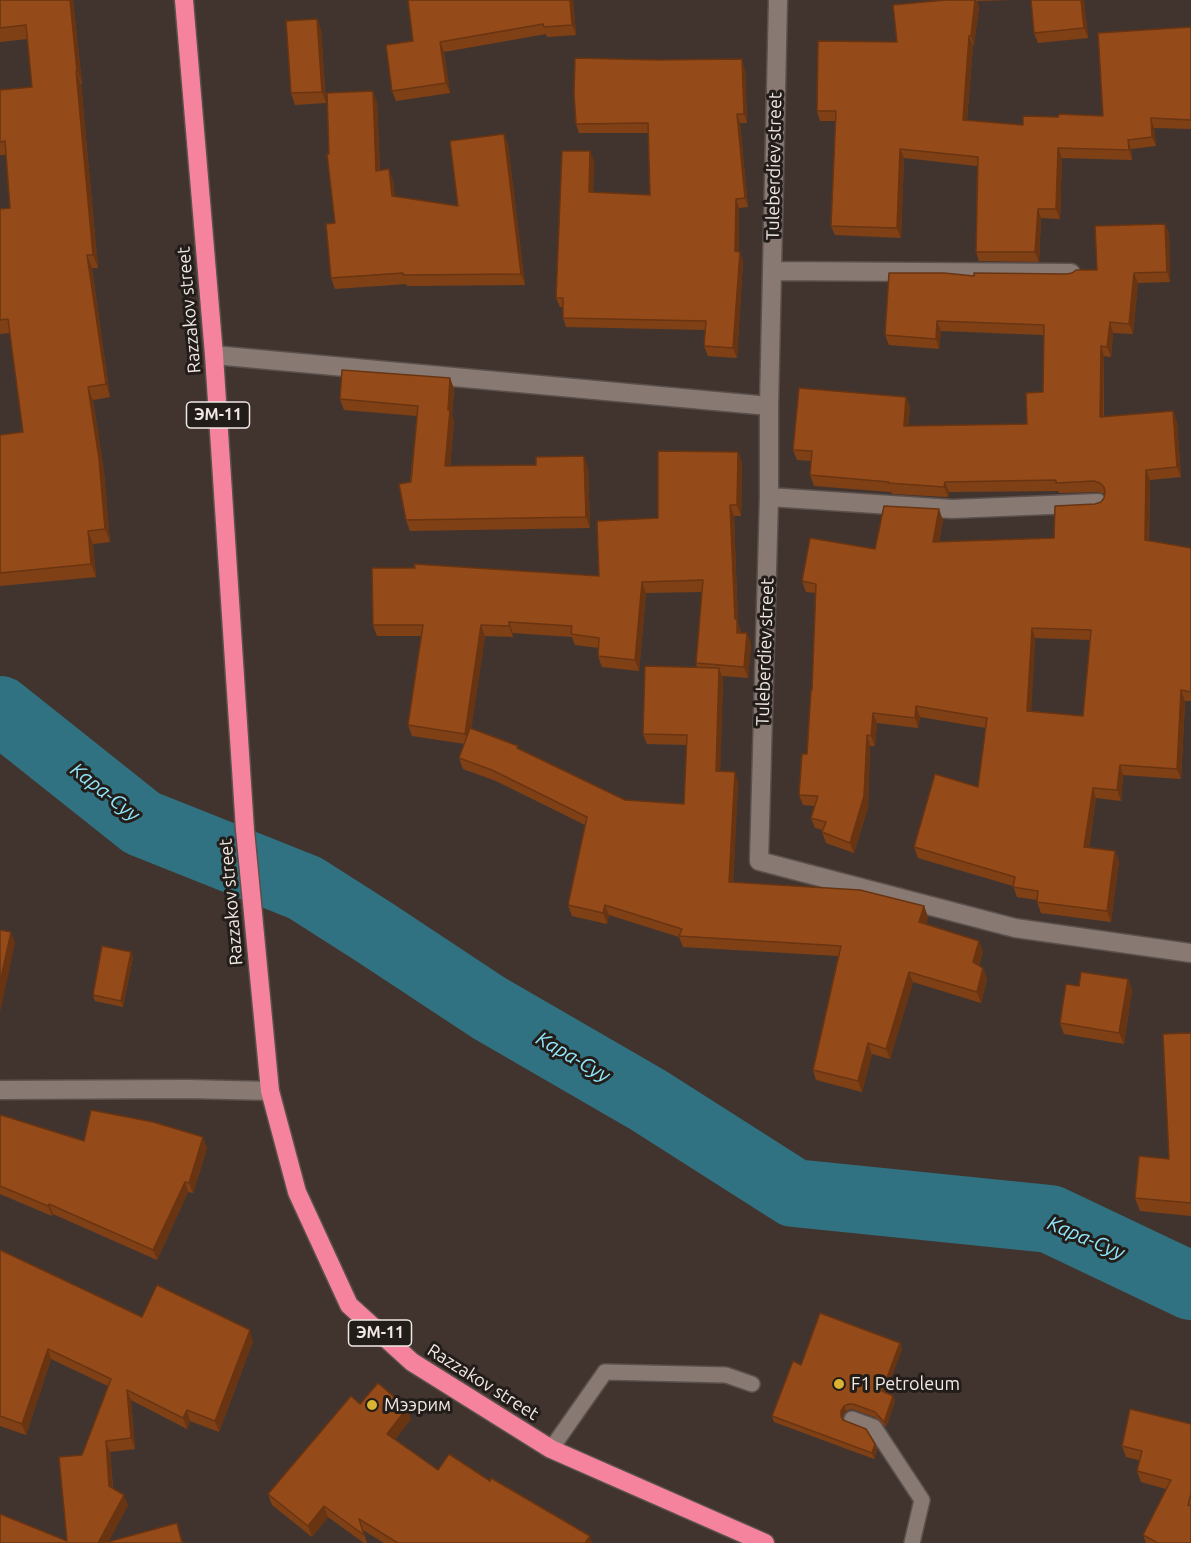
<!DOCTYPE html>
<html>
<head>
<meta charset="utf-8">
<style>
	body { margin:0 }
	canvas { display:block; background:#41342e }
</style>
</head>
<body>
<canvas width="1191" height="1543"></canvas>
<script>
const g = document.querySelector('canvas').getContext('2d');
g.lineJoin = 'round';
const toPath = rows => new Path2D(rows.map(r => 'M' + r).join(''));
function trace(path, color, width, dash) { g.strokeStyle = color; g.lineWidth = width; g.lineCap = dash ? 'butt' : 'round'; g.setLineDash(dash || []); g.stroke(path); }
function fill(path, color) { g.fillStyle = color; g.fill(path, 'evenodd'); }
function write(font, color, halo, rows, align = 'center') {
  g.font = font + ' Ubuntu,sans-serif'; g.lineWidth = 6; g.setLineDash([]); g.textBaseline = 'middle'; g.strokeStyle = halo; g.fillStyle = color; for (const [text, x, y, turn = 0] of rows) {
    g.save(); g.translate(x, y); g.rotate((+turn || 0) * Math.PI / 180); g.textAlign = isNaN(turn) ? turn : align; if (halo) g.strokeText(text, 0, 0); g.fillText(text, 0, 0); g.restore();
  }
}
const river = toPath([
	[0,710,142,823,305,888,374,932,489,1008,648,1100,794,1193,1050,1219,1191,1286]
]);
const lane = toPath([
	[852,1419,874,1427,922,1500,912,1543],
	[551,1449,605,1372,726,1375,752,1384]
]);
const street = toPath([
	[778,0,769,406,769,497,759,861,1015,928,1191,953],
	[772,271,1071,273],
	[214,355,769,406],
	[769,497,952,509,1098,503],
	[0,1090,187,1089,270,1091]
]);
const highway = toPath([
	[184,0,214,355,245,830,270,1091,297,1192,349,1305,412,1362,551,1449,765,1543]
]);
const wall = toPath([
	[0,0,73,0,82,84,81,84,98,268,92,268,110,397,93,400,104,472,110,542,93,544,96,577,0,586,0,435,23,432,10,333,0,334,0,209,10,208,6,155,0,155,0,90,32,87,27,39,0,42],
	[408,0,573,0,576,35,547,37,546,34,444,52,450,93,396,101,392,91,413,41],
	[944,0,1011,0,977,1,979,7,974,45,973,45,967,120,1023,125,1058,117,1103,116,1191,27,1191,129,1154,128,1156,146,1131,149,1132,160,1062,158,1060,219,1041,218,1039,262,979,261,976,252,977,166,904,158,901,238,835,235,831,226,836,121,820,121,817,111],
	[1084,0,1088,38,1038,43,1034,33],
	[317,19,321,30,326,103,295,105,291,93],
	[745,69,747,123,740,123,748,207,739,208,739,252,743,261,737,358,708,356,704,346,705,330,566,327,563,318,563,307,560,307,556,298,590,151,594,161,593,192,650,195,648,133,579,133,576,124],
	[377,102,380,170,393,181,395,197,458,206,504,134,508,145,525,285,407,286,406,284,335,289,331,278,335,223,329,154],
	[1165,224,1169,234,1170,282,1138,283,1133,334,1113,333,1111,357,1104,356,1104,417,1173,411,1177,422,1181,477,1150,480,1149,541,1191,548,1191,701,1185,701,1181,779,1123,775,1121,801,1096,798,1089,847,1115,851,1119,861,1111,922,1041,913,1037,902,1037,900,1017,897,1013,886,918,858,914,847,978,787,986,728,920,717,918,728,877,723,875,746,870,746,868,807,854,853,826,843,822,832,823,830,815,828,811,818,815,806,803,805,799,795,807,754,812,690,816,593,806,592,802,581,943,520,939,542,1054,538,1095,504,1101,502,1104,498,1105,494,1098,492,1059,493,1058,491,949,492,948,497,892,494,891,492,814,486,810,475,811,461,797,460,793,450,906,397,910,407,908,426,1027,424,1043,392,1043,335,941,331,939,349,889,345,885,335,974,276,1067,274,1097,270],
	[1035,638,1090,640,1083,716,1031,711],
	[450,378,454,389,452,416,454,421,450,466,588,467,590,528,410,531,406,520,417,416,344,410,340,399],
	[738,452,742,463,741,516,734,516,738,624,741,633,747,633,751,644,748,678,722,676,723,679,720,771,738,782,733,882,924,906,928,917,926,924,983,951,979,966,983,968,987,979,981,1003,913,982,890,1059,872,1054,862,1092,816,1080,813,1070,838,956,683,947,679,937,609,915,607,924,572,916,568,905,585,825,496,781,463,769,459,758,465,744,412,736,408,725,421,636,377,636,373,625,599,576,658,518],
	[702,592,696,663,697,668,643,734,647,744,687,745,684,804,625,800,519,749,471,729,485,636,513,637,513,633,572,637,575,645,599,648,598,656,602,667,639,671,646,593],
	[133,957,123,1007,95,1001,93,995],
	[1128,979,1132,990,1124,1044,1064,1034,1060,1023],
	[1191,1033,1191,1216,1140,1211,1135,1198,1169,1159],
	[0,1117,84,1141,207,1148,193,1193,188,1192,157,1260,53,1214,52,1216,0,1194],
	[0,1250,142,1317,253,1341,219,1432,190,1421,187,1429,131,1400,135,1449,110,1452,113,1488,128,1505,108,1542,177,1523,183,1543,0,1543,67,1541,82,1455,108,1386,51,1359,26,1435,0,1426],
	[900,1343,902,1349,885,1393,893,1396,895,1401,886,1427,877,1418,855,1410,851,1409,846,1411,843,1416,843,1420,875,1444,877,1450,874,1459,774,1422,772,1416,801,1365],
	[360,1404,411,1419,395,1439,438,1470,490,1481,592,1543,384,1543,363,1530,367,1543,364,1543,328,1517,312,1537,272,1505,268,1494],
	[1191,1424,1191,1543,1146,1543,1143,1535,1166,1489,1141,1482,1137,1471,1139,1460,1126,1457,1122,1446]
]);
const shadedWall = toPath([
	[70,0,73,0,82,84,77,71],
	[570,0,573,0,576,35,572,25],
	[975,0,976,0,979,7,974,45,971,36],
	[1081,0,1084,0,1088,38,1084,28],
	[317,19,321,30,326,103,322,92],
	[969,36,973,45,966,129,963,120],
	[440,42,444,52,450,93,446,83],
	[742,59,745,69,747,123,744,114],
	[76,71,81,84,98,268,93,255],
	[373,91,377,102,380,182,376,171],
	[737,114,740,123,748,207,745,198],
	[1151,118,1154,128,1156,146,1152,137],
	[504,134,508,145,525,285,521,274],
	[1128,140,1131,149,1132,160,1129,150],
	[1058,148,1062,158,1060,219,1056,209],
	[900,149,904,158,901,238,897,228],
	[590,151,594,161,593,202,589,192],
	[389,169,393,181,396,207,392,196],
	[736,199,739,208,739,261,735,251],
	[1038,209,1041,218,1039,262,1035,252],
	[1165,224,1169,234,1170,282,1167,272],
	[740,252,743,261,737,358,733,348],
	[87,255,92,268,110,397,106,384],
	[1134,273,1138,283,1133,334,1129,324],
	[937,321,941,331,939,349,936,339],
	[1110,322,1113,333,1111,357,1107,347],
	[1101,346,1104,356,1103,427,1100,417],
	[450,378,454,389,452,416,454,421,449,477,445,466],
	[88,387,93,400,104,472,110,542,105,529],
	[906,397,910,407,907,436,904,426],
	[1173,411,1177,422,1181,477,1177,467],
	[738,452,742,463,741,516,737,505],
	[584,456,588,467,590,528,586,517],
	[1146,470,1150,480,1148,550,1145,540],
	[945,482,949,492,948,497,944,487],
	[730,505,734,516,738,624,741,630,741,644,737,633,735,619],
	[939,509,943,520,937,552,933,542],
	[88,531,93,544,96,577,91,564],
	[642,582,646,593,639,671,635,660],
	[509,622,513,633,513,637,509,626],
	[481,625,485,636,469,745,465,734],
	[1032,628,1035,638,1031,721,1027,711],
	[747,633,751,644,748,678,744,667],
	[719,668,723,679,720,781,716,771],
	[1181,690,1185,701,1181,779,1177,769],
	[916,706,920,717,918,728,915,718],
	[873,713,877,723,875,746,871,736],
	[867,735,870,746,868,807,854,853,850,843],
	[1120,765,1123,775,1121,801,1117,790],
	[735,772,738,782,733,892,729,882],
	[1093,788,1096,798,1087,857,1084,847],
	[1115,851,1119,861,1111,922,1107,911],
	[605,905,609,915,607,924,603,913],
	[924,906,928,917,923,933,919,922],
	[11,932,15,943,0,1013,0,982],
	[979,941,983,951,977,972,973,962],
	[131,952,133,957,123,1007,121,1001],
	[983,968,987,979,981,1003,977,992],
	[909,972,913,982,890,1059,886,1049],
	[1128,979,1132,990,1124,1044,1119,1033],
	[868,1043,872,1054,862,1092,858,1081],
	[203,1137,207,1148,193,1193,189,1183],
	[185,1182,188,1192,157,1260,153,1250],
	[49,1204,53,1214,52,1216,48,1206],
	[250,1330,253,1341,219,1432,215,1421],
	[900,1343,902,1349,884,1397,882,1391],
	[48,1349,51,1359,26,1435,22,1424],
	[127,1390,131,1400,135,1449,131,1438],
	[893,1396,895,1401,886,1427,884,1422],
	[844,1406,846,1411,843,1416,843,1421,841,1416,841,1411],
	[407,1408,411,1419,391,1445,387,1434],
	[187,1410,190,1421,187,1429,183,1418],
	[106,1441,110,1452,113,1497,109,1486],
	[875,1444,877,1450,874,1459,872,1453],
	[124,1495,128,1505,108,1543,98,1543],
	[324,1506,328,1517,312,1537,308,1526],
	[590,1536,592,1543,585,1543]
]);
const building = toPath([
	[0,0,70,0,77,71,76,71,93,255,87,255,106,384,88,387,99,459,105,529,88,531,91,564,0,573,0,435,23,432,8,319,0,320,0,209,10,208,5,141,0,142,0,90,32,87,26,25,0,28,0,0],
	[408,0,570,0,572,25,544,27,543,24,440,42,446,83,392,91,386,45,413,41,408,0],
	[945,0,975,0,971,36,969,36,963,120,1023,125,1023,116,1058,117,1059,114,1103,116,1098,33,1191,27,1191,120,1151,118,1152,137,1128,140,1129,150,1058,148,1056,209,1038,209,1035,252,976,252,978,157,900,149,897,228,831,226,836,111,817,111,818,41,897,42,893,5,945,0],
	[1031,0,1081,0,1084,28,1034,33,1031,0],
	[317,19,322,92,291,93,286,21,317,19],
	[575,58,656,60,742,59,744,114,737,114,745,198,736,199,735,251,740,252,733,348,704,346,706,321,563,318,563,298,556,298,562,151,590,151,589,192,650,195,648,123,576,124,574,93,575,58],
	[373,91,376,171,389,169,392,196,458,206,450,141,504,134,521,274,403,275,403,273,331,278,326,224,335,223,327,154,329,154,327,93,373,91],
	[1165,224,1167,272,1134,273,1129,324,1110,322,1107,347,1101,346,1100,417,1173,411,1177,467,1146,470,1145,540,1191,548,1191,692,1181,690,1177,769,1120,765,1117,790,1093,788,1084,847,1115,851,1107,911,1037,902,1038,891,1013,887,1015,877,914,847,935,774,978,787,987,718,916,706,915,718,873,713,871,736,867,735,864,796,850,843,822,832,826,822,811,818,818,796,799,795,802,754,807,754,811,690,812,690,816,584,802,581,810,538,875,549,884,506,939,509,933,542,1054,538,1055,506,1095,504,1101,502,1104,498,1105,492,1104,487,1100,483,1094,481,1056,483,1056,480,945,482,944,487,888,483,889,482,810,475,812,451,793,450,799,388,906,397,904,426,1027,424,1026,393,1043,392,1044,325,937,321,936,339,885,335,889,273,944,273,974,276,974,273,1067,274,1072,273,1076,270,1097,270,1095,226,1165,224],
	[1032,628,1091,630,1083,716,1027,711,1032,628],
	[342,370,450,378,448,410,450,410,445,466,536,465,536,457,584,456,586,517,406,520,399,484,411,482,418,406,340,399,342,370],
	[658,451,738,452,737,505,730,505,735,619,737,619,737,633,747,633,744,667,696,663,703,580,642,582,635,660,598,656,599,638,571,634,572,626,509,622,509,626,481,625,465,734,408,725,423,625,373,625,372,568,415,568,414,564,599,576,597,521,658,518,658,451],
	[645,666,719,668,716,771,735,772,729,882,860,890,924,906,919,922,979,941,973,962,983,968,977,992,909,972,886,1049,868,1043,858,1081,813,1070,841,946,679,936,682,929,605,905,603,913,568,905,587,817,492,770,459,758,470,728,518,746,517,748,625,800,684,804,687,735,643,734,645,666],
	[0,930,11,932,0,982,0,930],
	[102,946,131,952,121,1001,93,995,102,946],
	[1081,972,1128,979,1119,1033,1060,1023,1066,984,1079,986,1081,972],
	[1191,1033,1191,1203,1135,1198,1139,1156,1169,1159,1163,1034,1191,1033],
	[91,1110,153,1122,203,1137,189,1183,185,1182,153,1250,49,1204,48,1206,0,1186,0,1117,1,1115,84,1141,91,1110],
	[0,1250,142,1317,157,1285,250,1330,215,1421,187,1410,183,1418,127,1390,131,1438,106,1441,109,1486,124,1495,98,1543,0,1543,0,1514,67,1541,59,1457,82,1455,111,1379,48,1349,22,1424,0,1416,0,1250],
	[820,1313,900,1343,882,1391,893,1396,884,1422,875,1412,853,1404,849,1404,844,1406,841,1411,841,1416,843,1420,866,1429,875,1444,872,1453,772,1416,793,1361,801,1365,820,1313],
	[378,1383,407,1408,387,1434,438,1470,449,1454,490,1481,491,1478,590,1536,585,1543,398,1543,359,1519,364,1535,324,1506,308,1526,268,1494,351,1396,360,1404,378,1383],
	[1130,1409,1191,1424,1191,1494,1188,1505,1191,1506,1191,1543,1158,1543,1143,1535,1171,1480,1137,1471,1142,1451,1122,1446,1130,1409],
	[177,1523,182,1543,104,1543,177,1523]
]);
const markers = [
	[839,1384,6,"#dab333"],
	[372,1405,6,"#dab333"]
];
const shields = [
	[218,415,63],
	[380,1333,63]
];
const shieldNames = [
	["ЭМ-11",218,415],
	["ЭМ-11",380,1333]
];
const streetNames = [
	["Tuleberdiev street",774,166,-89],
	["Razzakov street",189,310,-95],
	["Tuleberdiev street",765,652,-88],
	["Razzakov street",231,902,-95],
	["Razzakov street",483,1382,32]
];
const poiNames = [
	["F1 Petroleum",851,1384],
	["Мээрим",384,1405]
];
const waterNames = [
	["Кара-Суу",105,792,38],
	["Кара-Суу",573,1057,30],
	["Кара-Суу",1086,1238,23]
];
trace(river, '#317282', 68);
trace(lane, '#5b504c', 18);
trace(street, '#5b504c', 21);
trace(highway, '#5b504c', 21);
trace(lane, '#887973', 15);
trace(street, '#887973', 18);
trace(highway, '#f5839e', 18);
fill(wall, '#804016');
fill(shadedWall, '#683412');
fill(building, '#954b19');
trace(building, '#683412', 1.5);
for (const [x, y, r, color] of markers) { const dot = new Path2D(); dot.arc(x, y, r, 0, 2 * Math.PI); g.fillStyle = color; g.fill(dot); trace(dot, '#231d1a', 2); }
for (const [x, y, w] of shields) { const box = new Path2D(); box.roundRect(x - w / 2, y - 13, w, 26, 4.5); g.fillStyle = '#231d1a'; g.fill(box); trace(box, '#f0e8e4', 1.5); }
write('bold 16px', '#f0e8e4', null, shieldNames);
write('18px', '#f0e8e4', '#231d1a', streetNames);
write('18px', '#f0e8e4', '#231d1a', poiNames, 'left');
write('italic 20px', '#90e6fb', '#231d1a', waterNames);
</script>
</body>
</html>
